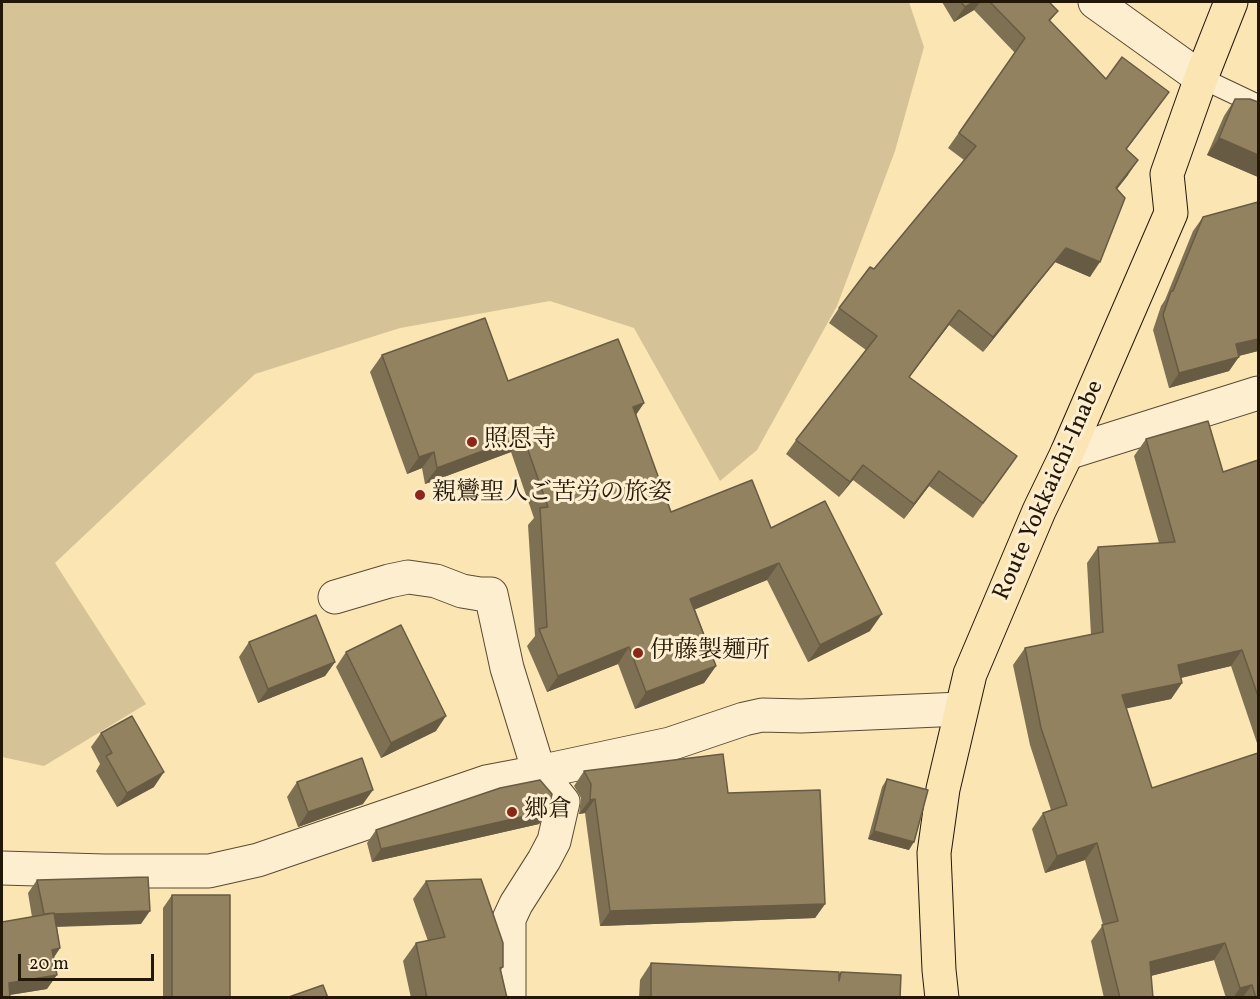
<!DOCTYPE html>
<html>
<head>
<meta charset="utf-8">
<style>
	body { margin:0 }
	#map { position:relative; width:1260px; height:999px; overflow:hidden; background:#fae5b3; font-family:Vollkorn,serif }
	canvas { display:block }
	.frame { position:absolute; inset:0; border:3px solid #231707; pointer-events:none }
	.scale { position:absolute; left:18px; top:954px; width:136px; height:27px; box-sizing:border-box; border:3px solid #231707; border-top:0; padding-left:8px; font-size:18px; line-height:21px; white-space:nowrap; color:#231707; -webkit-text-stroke:4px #fceece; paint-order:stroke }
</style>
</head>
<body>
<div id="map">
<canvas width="1260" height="999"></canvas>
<div class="frame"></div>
<div class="scale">20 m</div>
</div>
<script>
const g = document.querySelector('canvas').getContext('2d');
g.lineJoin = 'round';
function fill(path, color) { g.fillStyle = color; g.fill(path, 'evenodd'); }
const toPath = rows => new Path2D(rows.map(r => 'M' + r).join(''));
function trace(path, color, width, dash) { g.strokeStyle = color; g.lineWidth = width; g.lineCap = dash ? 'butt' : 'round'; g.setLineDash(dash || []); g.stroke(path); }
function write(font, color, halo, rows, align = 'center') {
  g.font = font + ' Vollkorn,"Noto Serif JP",serif'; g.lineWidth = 6; g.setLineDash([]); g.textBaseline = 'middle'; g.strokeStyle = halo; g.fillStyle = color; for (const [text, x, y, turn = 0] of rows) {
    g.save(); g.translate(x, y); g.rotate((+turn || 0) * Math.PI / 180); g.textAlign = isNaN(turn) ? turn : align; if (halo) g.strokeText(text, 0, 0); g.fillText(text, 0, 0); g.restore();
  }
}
const green = toPath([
	[2,2,909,2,924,47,895,151,837,306,757,450,720,481,634,328,550,301,400,328,255,374,55,563,146,704,44,766,2,757]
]);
const service = toPath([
	[1201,78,1258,105]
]);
const minor = toPath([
	[1095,2,1201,78],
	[1067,453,1258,393],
	[335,597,389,581,408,577,436,581,462,591,480,594,491,594,507,668,539,772,563,802,554,841,544,860,516,904,509,919,509,998],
	[2,868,104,871,209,871,258,860,486,782,539,772,670,744,744,719,762,715,801,716,961,709]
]);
const primary = toPath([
	[942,998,939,970,934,853,943,789,970,674,1039,511,1067,453,1171,213,1167,174,1201,78,1231,2]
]);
const wall = toPath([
	[942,2,1050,2,1058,11,1050,21,1106,79,1159,106,1126,150,1128,175,1117,189,1090,277,1055,262,983,352,949,325,909,377,1017,456,973,518,929,486,904,519,853,480,839,497,786,454,796,440,866,350,829,323,839,308,874,269,964,160,948,148,1015,53,974,10,954,22],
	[1235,99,1258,102,1258,177,1207,155,1224,116],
	[1258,202,1258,351,1239,356,1229,371,1169,388,1153,330,1161,306,1165,300,1193,231,1203,217],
	[382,355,508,381,644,403,636,415,671,512,771,528,870,631,808,662,767,580,695,609,716,666,704,683,635,709,618,664,547,692,527,646,535,636,528,525,534,518,511,452,425,484,422,468,407,474,370,372],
	[1146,439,1223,472,1258,460,1258,746,1231,666,1181,678,1182,683,1171,699,1126,708,1152,788,1258,998,1226,998,1214,960,1151,976,1153,998,1104,998,1091,941,1103,925,1085,860,1045,873,1032,829,1043,813,1051,810,1030,745,1013,665,1025,648,1091,635,1087,563,1098,547,1159,543,1134,456],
	[249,642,335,662,325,676,258,703,239,657],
	[346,652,436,731,381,758,336,667],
	[101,733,154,787,117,807,96,771,100,764,91,747],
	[584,771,728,793,825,904,815,918,600,926,585,813,579,814,581,798,574,786],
	[887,779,909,850,868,839,882,787],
	[297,782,363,804,298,827,287,797],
	[548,811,539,824,372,862,367,843,376,830],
	[37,880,141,924,57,927,60,948,53,958,47,989,10,995,2,998,32,917,28,893],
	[426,881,503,967,501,970,507,998,411,998,403,961,416,943,428,941,413,899],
	[172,895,230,998,163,998,163,908],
	[651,963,839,975,841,972,900,998,639,998,640,980]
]);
const shadedWall = toPath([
	[974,2,980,2,974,10,954,22,965,7],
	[1219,138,1258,155,1258,177,1207,155],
	[1138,160,1128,175,1106,203,1116,188],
	[1066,248,1100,262,1090,277,1055,262,983,352,993,337],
	[959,310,949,325,898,392,909,377],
	[1258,339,1258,351,1226,359,1236,344],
	[1239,357,1229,371,1169,388,1179,373],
	[644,403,632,420,633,407],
	[523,436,511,452,425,484,437,468],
	[434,452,422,468,407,474,419,457],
	[863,465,853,480,839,497,850,482],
	[939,471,929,486,904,519,914,504],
	[779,563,767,580,679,616,690,599],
	[882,614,870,631,808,662,820,645],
	[629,647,618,664,547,692,558,676],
	[1242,650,1231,666,1167,681,1178,665],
	[335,662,325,676,258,703,268,689],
	[716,666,704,683,635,709,646,692],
	[1182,683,1171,699,1110,712,1122,695],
	[446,716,436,731,381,758,391,743],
	[164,772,154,787,117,807,127,793],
	[373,790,363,804,298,827,308,812],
	[595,799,585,813,579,814,590,800],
	[548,811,539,824,372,862,381,849],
	[874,831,914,842,909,850,868,839],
	[1097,843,1085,860,1045,873,1057,856],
	[825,904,815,918,600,926,610,911],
	[150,911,141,924,35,927,44,914],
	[1225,943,1214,960,1138,979,1150,962],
	[60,948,51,962,52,950],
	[57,975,47,989,2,996,9,983],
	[1252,985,1242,998,1233,998,1240,988]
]);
const building = toPath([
	[961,2,974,2,965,7,961,2],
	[990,2,1049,2,1058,11,1049,20,1106,79,1122,57,1169,92,1126,149,1138,160,1116,188,1125,198,1100,262,1066,248,993,337,959,310,909,377,1017,456,983,503,939,471,914,504,863,465,850,482,796,440,877,336,839,308,870,267,874,269,976,146,959,133,1025,38,990,2],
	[1235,99,1250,99,1258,102,1258,155,1219,138,1235,99],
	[1258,202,1258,339,1236,344,1239,357,1179,373,1163,315,1171,291,1173,291,1203,217,1258,202],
	[485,318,508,381,618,339,644,403,633,407,671,512,752,480,771,528,825,501,882,614,820,645,779,563,690,599,716,666,646,692,629,647,558,676,539,629,547,627,540,508,548,507,523,436,437,468,434,452,419,457,382,355,485,318],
	[1208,421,1223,472,1258,460,1258,696,1242,650,1178,665,1182,683,1122,695,1152,788,1258,753,1258,998,1256,998,1252,985,1240,988,1225,943,1150,962,1153,998,1120,998,1102,925,1118,921,1097,843,1057,856,1043,813,1067,805,1041,728,1025,648,1103,632,1098,547,1175,542,1146,439,1208,421],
	[316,615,335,662,268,689,249,642,316,615],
	[401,625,446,716,391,743,346,652,401,625],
	[132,716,164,772,127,793,106,756,112,753,101,733,132,716],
	[723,754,728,793,820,790,825,904,610,911,595,799,590,800,591,784,584,771,723,754],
	[362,758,373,790,308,812,297,782,362,758],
	[887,779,928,790,914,842,874,831,887,779],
	[540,780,552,794,548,811,381,849,376,830,500,788,540,780],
	[148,877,150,911,54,914,54,913,44,914,37,880,148,877],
	[481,879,503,943,503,967,500,968,507,998,427,998,416,943,445,937,426,881,481,879],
	[172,895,230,895,230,998,172,998,172,895],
	[54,913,60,948,52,950,57,975,9,983,10,998,2,998,2,922,54,913],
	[651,963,839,972,839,981,841,972,901,975,900,998,651,998,651,963],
	[323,985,328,998,286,998,323,985]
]);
const markers = [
	[472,442,6,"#8f2418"],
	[420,495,6,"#8f2418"],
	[638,653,6,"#8f2418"],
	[512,812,6,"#8f2418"]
];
const poiNames = [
	["照恩寺",484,442],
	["親鸞聖人ご苦労の旅姿",432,495],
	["伊藤製麺所",650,653],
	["郷倉",524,812]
];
const streetNames = [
	["Route Yokkaichi-Inabe",1050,491,-66]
];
fill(green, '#d5c296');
trace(service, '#594a32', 22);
trace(minor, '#594a32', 35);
trace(primary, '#231707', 35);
trace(service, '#fceece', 20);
trace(minor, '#fceece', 33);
trace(primary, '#fae5b3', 33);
fill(wall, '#7e7053');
fill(shadedWall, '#675b43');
fill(building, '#938260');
trace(building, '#675b43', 1.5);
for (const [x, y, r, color] of markers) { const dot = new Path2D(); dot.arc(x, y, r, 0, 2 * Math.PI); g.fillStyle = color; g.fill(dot); trace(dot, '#fceece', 2); }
write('24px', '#231707', '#fceece', poiNames, 'left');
write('24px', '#231707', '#fceece', streetNames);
</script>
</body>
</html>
